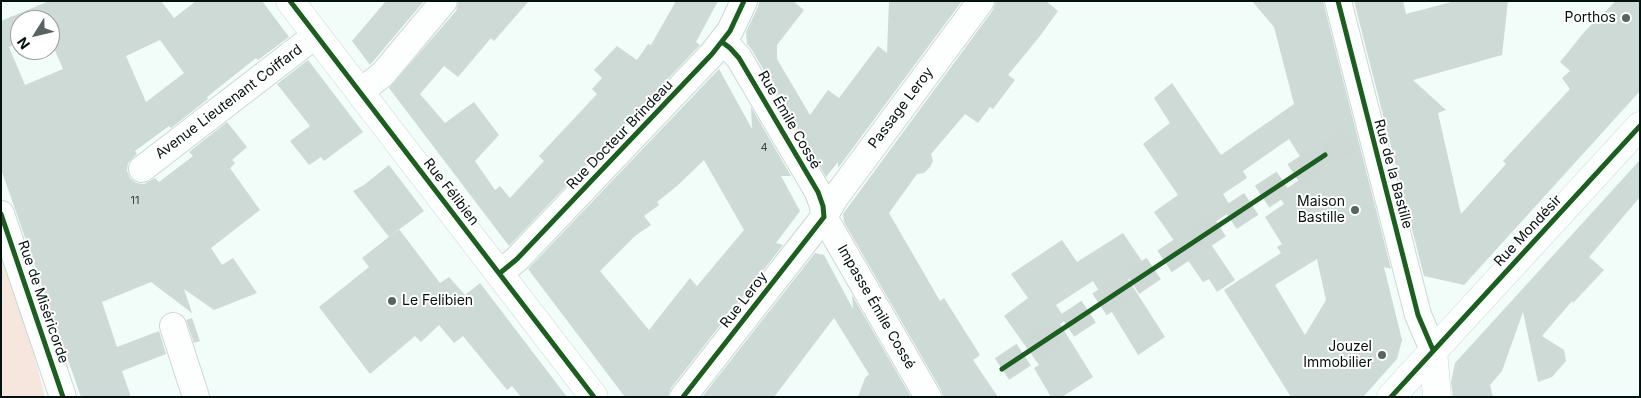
<!DOCTYPE html>
<html>
<head>
<meta charset="utf-8">
<style>
	body { margin:0 }
	#map { position:relative; width:1641px; height:398px; overflow:hidden; background:#f2fcf9; font-family:Inter,sans-serif }
	canvas { display:block }
	.frame { position:absolute; inset:0; border:2px solid #04120f; pointer-events:none }
	.north { position:absolute; left:10px; top:10px; width:50px; height:50px; box-sizing:border-box; background:#fff; border:1px solid #9ba09f; border-radius:50%; rotate:234deg; font-size:14px; font-weight:700; line-height:20px; text-align:center; color:#04120f }
	.north::after { content:''; display:block; margin:auto; width:18px; height:22px; background:#576461; clip-path:polygon(50% 0,100% 100%,50% 72%,0 100%) }
</style>
</head>
<body>
<div id="map">
<canvas width="1641" height="398"></canvas>
<div class="frame"></div>
<div class="north">N</div>
</div>
<script>
const g = document.querySelector('canvas').getContext('2d');
g.lineJoin = 'round';
function fill(path, color) { g.fillStyle = color; g.fill(path, 'evenodd'); }
const toPath = rows => new Path2D(rows.map(r => 'M' + r).join(''));
function trace(path, color, width, dash) { g.strokeStyle = color; g.lineWidth = width; g.lineCap = dash ? 'butt' : 'round'; g.setLineDash(dash || []); g.stroke(path); }
function write(font, color, halo, rows, align = 'center') {
  g.font = font + ' Inter,sans-serif'; g.lineWidth = 4; g.setLineDash([]); g.textBaseline = 'middle'; g.strokeStyle = halo; g.fillStyle = color; for (const [text, x, y, turn = 0] of rows) {
    g.save(); g.translate(x, y); g.rotate((+turn || 0) * Math.PI / 180); g.textAlign = isNaN(turn) ? turn : align; if (halo) g.strokeText(text, 0, 0); g.fillText(text, 0, 0); g.restore();
  }
}
const green = toPath([
	[1,251,28,331,45,397,1,397]
]);
const building = toPath([
	[49,1,161,1,174,18,196,1,262,1,289,37,258,60,256,58,207,97,208,99,171,128,169,126,135,151,137,154,128,163,127,171,130,178,136,183,144,184,155,178,159,182,193,156,189,152,227,122,247,147,232,160,235,163,230,168,260,210,211,248,222,265,233,258,257,293,214,310,184,289,192,313,151,282,102,302,117,347,159,331,166,354,122,371,131,397,81,397,1,169,1,21],
	[20,20,50,20,50,39,63,69,25,85,9,47,20,42],
	[160,40,184,73,146,102,126,56],
	[386,1,424,1,370,65,352,41],
	[459,1,529,1,494,41,491,38,458,77,444,66,420,94,445,123,474,102,499,135,475,161,495,190,500,186,510,198,544,161,539,156,597,94,592,89,602,78,594,70,617,46,637,60,648,44,651,45,676,1,718,1,696,42,700,45,509,246,389,88,456,11],
	[759,1,793,1,804,10,777,45,777,59,810,115,828,90,839,98,878,46,887,53,889,1,962,1,838,168,838,162,826,177,752,50,747,44,746,32,758,7],
	[996,1,1046,1,1058,11,1040,36,1008,75,1015,80,993,109,990,107,978,123,965,114,931,154,933,161,930,167,924,173,917,174,889,213,940,301,944,298,980,355,973,360,998,397,943,397,941,390,844,222,843,214,993,10],
	[1252,1,1323,1,1391,269,1384,267,1402,340,1397,359,1363,397,1291,397,1224,290,1281,253,1277,247,1282,244,1265,217,1284,204,1278,195,1310,172,1289,139,1243,171,1247,178,1223,194,1233,210,1202,231,1235,280,1217,292,1209,279,1203,282,1154,212,1178,195,1143,144,1170,123,1154,98,1172,83,1221,155,1294,104,1274,27],
	[1317,259,1326,300,1305,335,1275,285],
	[1354,1,1403,1,1406,14,1455,1,1508,1,1502,55,1413,80,1446,110,1438,113,1461,214,1506,164,1503,161,1570,89,1562,78,1570,71,1560,62,1586,30,1616,1,1640,1,1640,91,1464,285,1424,276],
	[308,60,363,132,324,161,321,157,309,165,290,141,310,126,277,84],
	[719,69,752,129,751,107,791,176,781,176,800,211,776,243,783,245,671,388,668,397,625,397,528,269],
	[704,160,744,230,697,286,690,278,649,330,600,271,635,236,651,225,644,216,659,205,657,202,677,186],
	[1640,160,1640,197,1589,257,1604,270,1573,303,1572,301,1542,336,1564,350,1566,361,1552,377,1538,382,1523,312,1502,371,1490,385,1493,397,1453,397,1451,382,1455,363],
	[389,165,424,211,389,237,353,191,364,185],
	[399,229,440,283,449,277,465,295,480,283,567,397,521,397,512,386,507,390,463,336,454,343,439,325,421,342,415,336,370,374,319,307,369,267,362,258],
	[1123,233,1146,267,1128,279,1165,337,1138,355,1093,281,1056,305,1066,320,1060,324,1093,377,1062,397,1051,397,1034,368,1039,365,1004,316,1028,298,1011,274,1062,240,1077,262],
	[815,253,824,255,853,309,852,295,911,397,858,397,865,378,869,374,834,318,774,397,702,397],
	[192,318,200,341,194,343,186,320]
]);
const minorTunnel = toPath([
	[1002,369,1325,155,1369,129]
]);
const minor = toPath([
	[1338,1,1418,315,1433,350],
	[722,42,730,48,739,58,818,192,823,206,824,217,928,397],
	[360,92,383,74,444,1],
	[142,169,316,35],
	[1,214,63,397],
	[500,273,517,259,712,54,730,31,744,1],
	[173,326,196,397],
	[683,397,824,217,835,198,981,1]
]);
const tertiary = toPath([
	[290,1,594,397]
]);
const secondary = toPath([
	[1433,350,1437,397],
	[1391,397,1640,126]
]);
const cycleway = toPath([
	[290,1,594,397],
	[1338,1,1418,315,1433,350],
	[1,214,63,397],
	[500,273,517,259,712,54,730,31,744,1],
	[1002,369,1325,155],
	[683,397,824,217,823,206,818,192,739,58,730,48,722,42],
	[1391,397,1640,126]
]);
const markers = [
	[1626,18,5,"#576461"],
	[1355,210,5,"#576461"],
	[392,301,5,"#576461"],
	[1382,355,5,"#576461"]
];
const numberNames = [
	["4",764,148],
	["11",135,201]
];
const poiNames = [
	["Porthos",1616,18],
	["Maison",1345,202],
	["Bastille",1345,218],
	["Le Felibien",402,301,"left"],
	["Jouzel",1372,347],
	["Immobilier",1372,363]
];
const streetNames = [
	["Avenue Lieutenant Coiffard",229,102,-37],
	["Passage Leroy",901,108,-53],
	["Rue Émile Cossé",789,120,60],
	["Rue Docteur Brindeau",620,135,-46],
	["Rue de la Bastille",1393,174,75],
	["Rue Félibien",451,192,52],
	["Rue Mondésir",1528,231,-47],
	["Rue Leroy",744,300,-52],
	["Rue de Miséricorde",43,302,71],
	["Impasse Émile Cossé",876,307,60]
];
fill(green, '#f6e6de');
fill(building, '#cedad6');
trace(minorTunnel, '#ced9d6', 26, [26, 13]);
trace(minor, '#ccd8d5', 28);
trace(tertiary, '#ccd8d5', 29);
trace(secondary, '#ccd8d5', 29);
trace(minor, '#fdfffe', 26);
trace(tertiary, '#fdfffe', 28);
trace(secondary, '#fdfffe', 28);
trace(cycleway, '#1b5e20', 5);
for (const [x, y, r, color] of markers) { const dot = new Path2D(); dot.arc(x, y, r, 0, 2 * Math.PI); g.fillStyle = color; g.fill(dot); trace(dot, '#fff', 2); }
write('11px', '#364441', null, numberNames);
write('14px', '#04120f', '#fff', poiNames, 'right');
write('14px', '#04120f', '#fff', streetNames);
</script>
</body>
</html>
